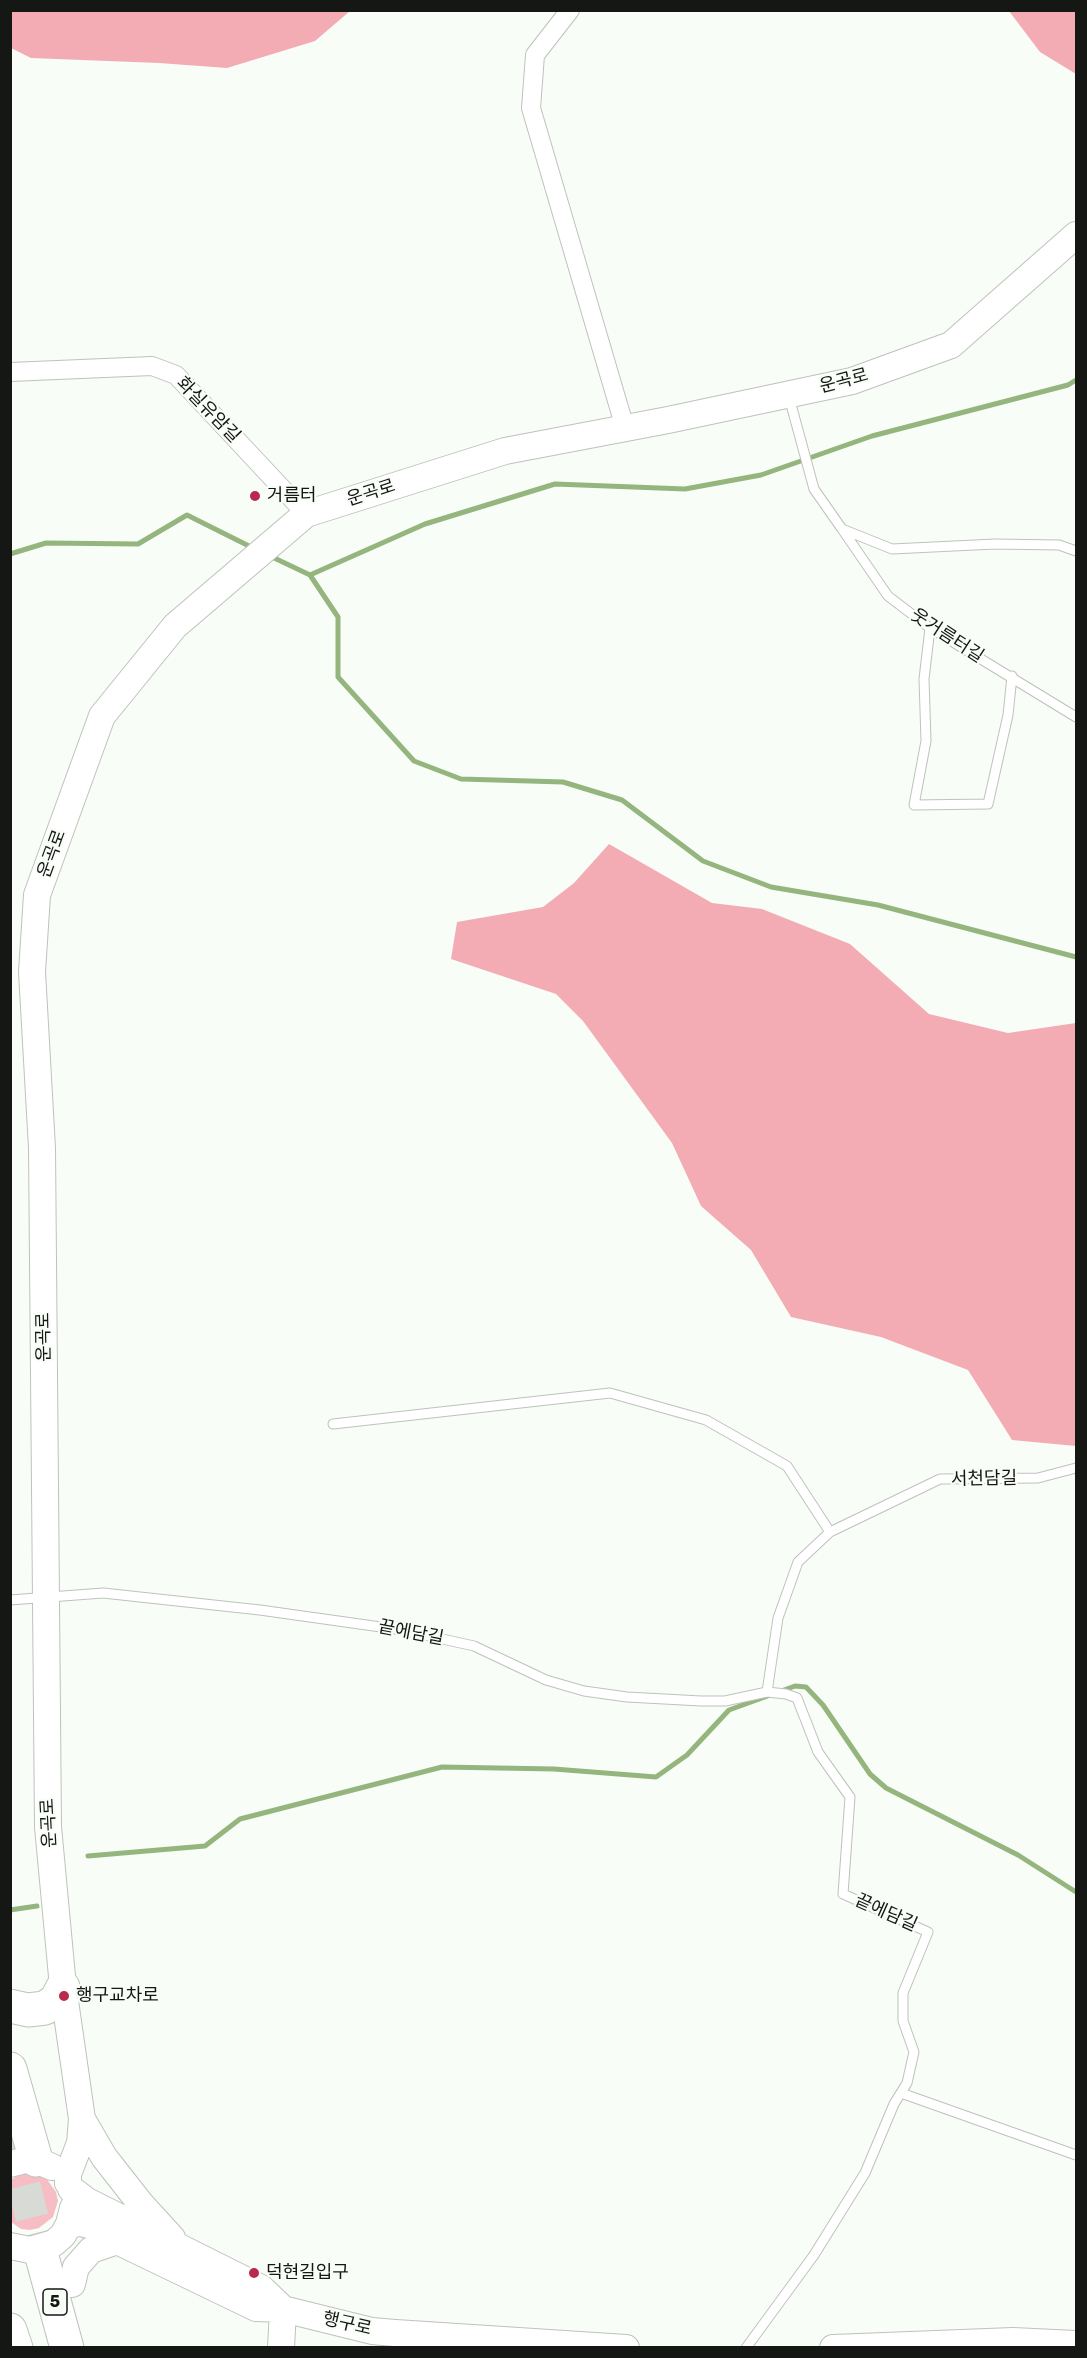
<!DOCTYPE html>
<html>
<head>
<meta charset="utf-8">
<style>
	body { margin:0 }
	#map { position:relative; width:1087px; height:2358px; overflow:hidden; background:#f9fdf7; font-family:Rubik,sans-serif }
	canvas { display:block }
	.frame { position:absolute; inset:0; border:12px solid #151714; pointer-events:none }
</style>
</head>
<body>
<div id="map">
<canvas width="1087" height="2358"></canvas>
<div class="frame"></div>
</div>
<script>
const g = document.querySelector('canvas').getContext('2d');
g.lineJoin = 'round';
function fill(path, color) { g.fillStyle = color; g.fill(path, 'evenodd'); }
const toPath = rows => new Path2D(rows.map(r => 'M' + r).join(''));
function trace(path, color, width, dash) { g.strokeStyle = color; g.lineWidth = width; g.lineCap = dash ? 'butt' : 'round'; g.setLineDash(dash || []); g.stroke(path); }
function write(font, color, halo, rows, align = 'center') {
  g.font = font + ' Rubik,"Noto Sans KR",sans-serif'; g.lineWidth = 4.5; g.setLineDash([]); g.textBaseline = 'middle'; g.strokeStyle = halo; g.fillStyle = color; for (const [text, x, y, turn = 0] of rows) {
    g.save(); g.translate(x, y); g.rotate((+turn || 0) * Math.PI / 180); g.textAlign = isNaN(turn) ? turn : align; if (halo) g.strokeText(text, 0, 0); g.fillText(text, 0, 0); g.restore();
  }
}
const green = toPath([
	[30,2173,46,2178,56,2192,58,2201,53,2217,39,2228,30,2230,21,2229,11,2222,10,2180,21,2174]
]);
const forest = toPath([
	[10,11,11,10,350,11,315,41,227,68,159,63,31,58,11,48],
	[1009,11,1076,11,1076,74,1040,52],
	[609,844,712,903,762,909,850,944,929,1014,1008,1033,1076,1023,1076,1446,1012,1440,968,1370,881,1337,791,1317,751,1250,701,1206,672,1143,583,1021,556,994,451,959,457,922,543,907,574,883]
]);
const stream = toPath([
	[10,554,46,543,138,544,187,515,253,548],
	[270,556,310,575,338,617,338,677,414,761,461,779,563,782,622,800,703,861,771,887,878,905,1076,957],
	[310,575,425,524,555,484,685,489,761,475,872,436,1068,385,1076,380],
	[88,1856,205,1846,240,1819,442,1767,554,1769,656,1777,687,1755,729,1710,795,1686,806,1687,823,1705,870,1774,886,1788,1018,1855,1076,1892],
	[10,1910,37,1906]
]);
const highwayTunnel = toPath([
	[12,2138,42,2257]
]);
const lane = toPath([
	[789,397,814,489,842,529,892,549,995,544,1059,545,1076,551],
	[842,529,888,596,930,628,1076,717],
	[930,628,924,679,926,741,914,805,988,804,1008,715,1012,676],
	[333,1424,610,1393,706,1420,787,1466,830,1532],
	[10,1600,103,1593,260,1610,402,1630,474,1646,546,1680,584,1691,627,1697,701,1701,725,1701,767,1692,786,1694,797,1698,818,1752,850,1797,843,1894,928,1932,903,1993,903,2021,914,2052,907,2083,894,2104,865,2173,814,2255,746,2348],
	[767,1692,778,1618,798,1562,830,1532,940,1479,1038,1478,1076,1468],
	[901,2093,1076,2155]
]);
const street = toPath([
	[570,10,535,55,531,108,625,428],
	[10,372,152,366,176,375,306,514]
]);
const secondary = toPath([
	[82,2119,104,2157,140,2203,172,2238],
	[10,2164,26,2160,36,2160,52,2167],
	[68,2183,68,2174,80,2143,82,2119,63,1987,48,1827,42,1148,32,972,37,895,102,716,175,626,306,514,505,451,668,420,852,381,951,345,1076,235],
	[71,2189,87,2201,261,2288,283,2309,281,2348],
	[69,2224,81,2223,92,2226,117,2241,256,2308,283,2309,372,2331,395,2333,626,2348],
	[10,2246,30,2250,54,2243,63,2235,69,2224,73,2208],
	[72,2284,76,2267,91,2250,117,2241],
	[833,2348,1013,2341,1076,2344]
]);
const highway = toPath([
	[10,2006,28,2010,45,2008,56,2000,63,1987],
	[10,2069,36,2160],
	[42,2257,67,2348],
	[10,2330,16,2348]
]);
const markers = [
	[255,496,6,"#b9284f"],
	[64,1996,6,"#b9284f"],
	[254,2273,6,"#b9284f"]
];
const shields = [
	[55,2302,24]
];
const shieldNames = [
	["5",55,2302]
];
const streetNames = [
	["운곡로",844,381,-15],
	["화실유암길",208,410,46],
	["운곡로",371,493,-18],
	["웃거름터길",947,636,33],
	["운곡로",52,854,-70],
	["운곡로",44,1337,-91],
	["서천담길",984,1479,-1],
	["끝에담길",411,1633,11],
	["운곡로",49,1823,-93],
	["끝에담길",886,1913,24],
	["행구로",347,2324,13]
];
const poiNames = [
	["거름터",267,496],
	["행구교차로",76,1996],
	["덕현길입구",266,2273]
];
fill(green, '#f6bec4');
fill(forest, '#f3acb4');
trace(stream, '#95b57e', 5);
trace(highwayTunnel, '#d7dad5', 33, [33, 16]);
trace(lane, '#bec2bc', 11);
trace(street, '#bec2bc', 20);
trace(secondary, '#bec2bc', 28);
trace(highway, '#bec2bc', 35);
trace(lane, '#fff', 9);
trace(street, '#fff', 18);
trace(secondary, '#fff', 26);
trace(highway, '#fff', 33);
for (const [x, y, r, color] of markers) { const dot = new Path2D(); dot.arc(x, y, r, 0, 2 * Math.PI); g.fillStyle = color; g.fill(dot); trace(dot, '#f9fdf7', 2); }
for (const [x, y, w] of shields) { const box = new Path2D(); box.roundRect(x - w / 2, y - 13, w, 26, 4.5); g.fillStyle = '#f9fdf7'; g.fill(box); trace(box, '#151714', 1.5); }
write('bold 16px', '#151714', null, shieldNames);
write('18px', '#151714', '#f9fdf7', streetNames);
write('18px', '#151714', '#f9fdf7', poiNames, 'left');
</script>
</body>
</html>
